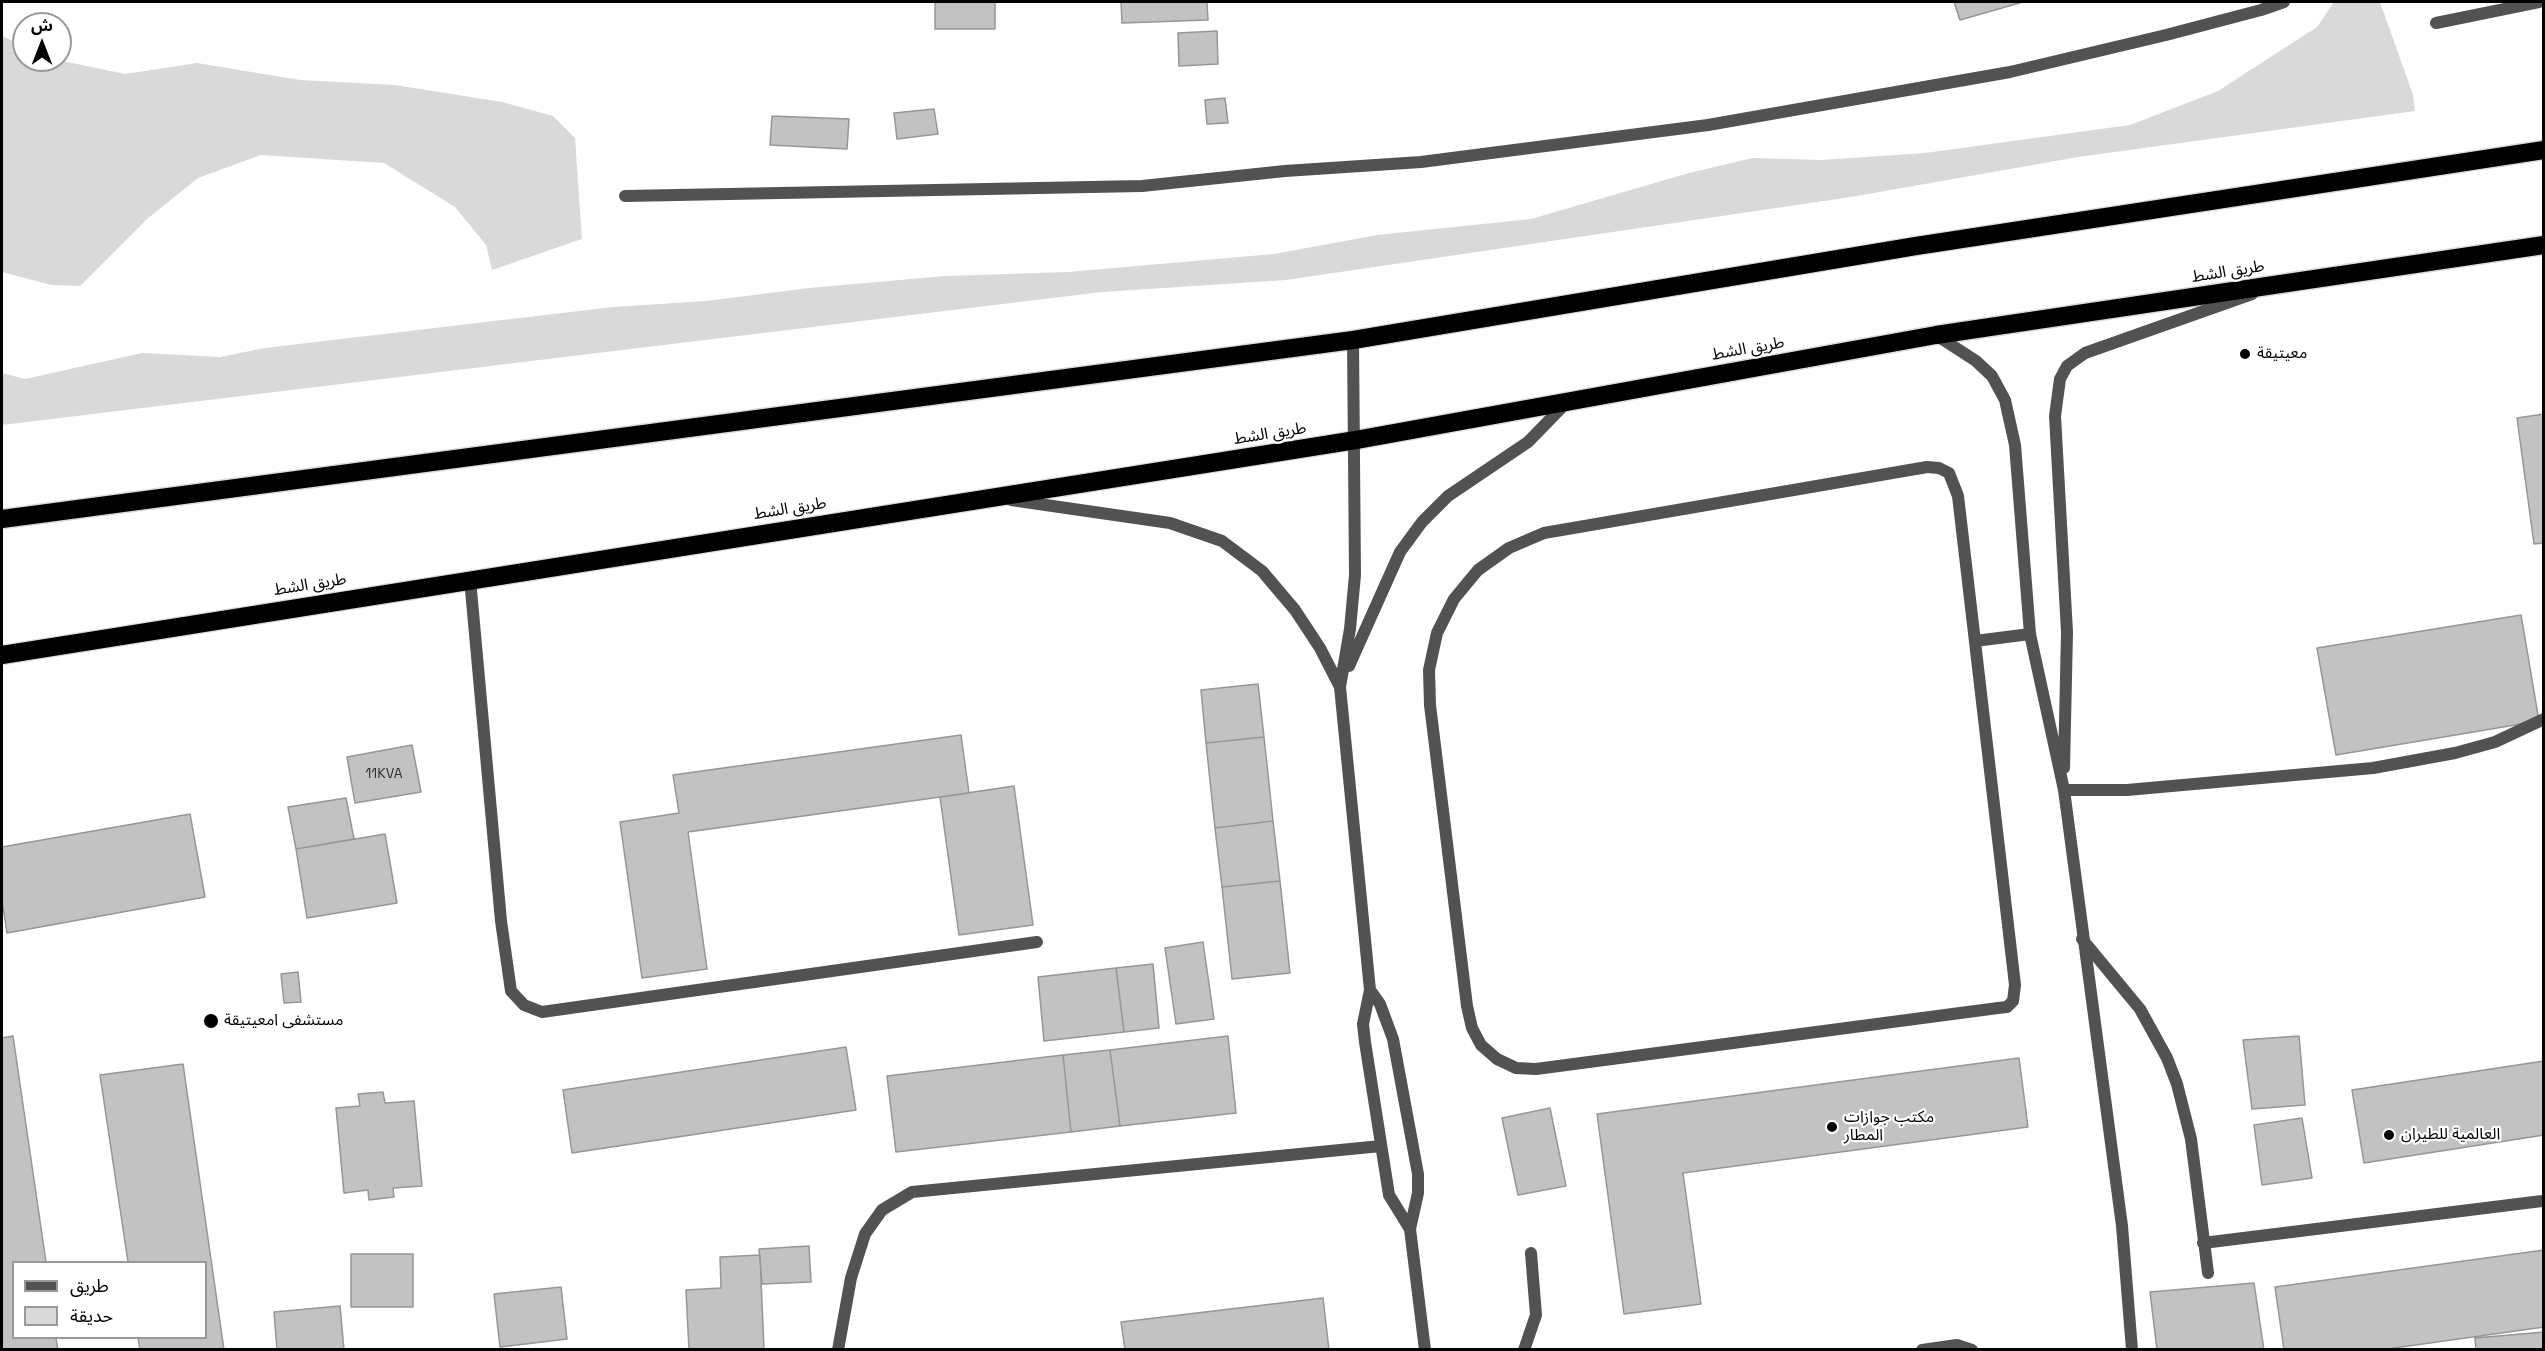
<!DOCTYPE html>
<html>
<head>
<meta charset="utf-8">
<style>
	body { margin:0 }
	#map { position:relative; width:2545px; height:1351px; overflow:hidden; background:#fff; font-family:"Space Grotesk","Noto Sans Arabic",sans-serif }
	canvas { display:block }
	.frame { position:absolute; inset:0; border:3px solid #000; pointer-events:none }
	.legend { position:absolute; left:12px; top:1261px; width:195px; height:78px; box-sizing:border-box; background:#fff; border:2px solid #999; margin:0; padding:8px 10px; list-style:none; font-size:18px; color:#000 }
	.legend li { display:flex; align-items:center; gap:12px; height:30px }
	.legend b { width:30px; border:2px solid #999 }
	.north { position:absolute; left:12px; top:12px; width:60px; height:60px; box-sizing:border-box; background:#fff; border:2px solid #999; border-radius:50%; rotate:0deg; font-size:16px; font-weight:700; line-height:24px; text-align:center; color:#000 }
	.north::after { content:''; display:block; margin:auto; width:21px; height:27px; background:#000; clip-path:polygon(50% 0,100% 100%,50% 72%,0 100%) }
</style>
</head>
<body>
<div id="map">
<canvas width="2545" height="1351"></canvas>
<div class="frame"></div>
<ul class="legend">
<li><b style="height:8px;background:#525252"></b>طريق</li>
<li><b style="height:16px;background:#d9d9d9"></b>حديقة</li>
</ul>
<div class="north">ش</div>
</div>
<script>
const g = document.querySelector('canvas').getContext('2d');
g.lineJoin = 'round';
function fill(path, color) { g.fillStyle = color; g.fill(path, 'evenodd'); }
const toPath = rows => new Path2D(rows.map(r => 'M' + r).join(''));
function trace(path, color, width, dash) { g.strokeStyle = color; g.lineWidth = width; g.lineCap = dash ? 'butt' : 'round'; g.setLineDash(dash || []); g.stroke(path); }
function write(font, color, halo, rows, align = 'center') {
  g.font = font + ' "Space Grotesk","Noto Sans Arabic",sans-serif'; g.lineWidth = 4.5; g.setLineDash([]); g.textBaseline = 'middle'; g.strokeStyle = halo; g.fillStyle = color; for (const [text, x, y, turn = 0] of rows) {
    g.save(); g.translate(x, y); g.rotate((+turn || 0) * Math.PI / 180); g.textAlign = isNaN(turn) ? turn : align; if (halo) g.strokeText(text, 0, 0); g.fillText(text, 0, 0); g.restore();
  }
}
const green = toPath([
	[2334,2,2380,2,2413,95,2415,111,2078,157,1851,197,1286,280,1102,292,2,425,2,373,25,379,142,353,220,357,265,348,613,307,706,301,809,288,945,276,1068,272,1274,254,1377,235,1531,219,1689,173,1753,158,1821,160,1925,153,2130,125,2218,91,2317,27],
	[2,36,24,46,24,60,58,60,125,74,197,63,300,80,395,85,502,102,553,116,575,138,582,239,492,270,486,245,455,207,384,163,261,155,198,178,147,219,80,286,51,285,2,272]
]);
const building = toPath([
	[935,2,995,2,995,29,935,29,935,2],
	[1121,2,1207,2,1208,20,1122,23,1121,2],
	[1954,2,2023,2,1960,20,1954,2],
	[1217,31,1218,64,1179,66,1178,33,1217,31],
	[1225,98,1228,123,1207,124,1205,100,1225,98],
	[934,109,938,134,897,139,894,113,934,109],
	[772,116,849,119,847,149,770,145,772,116],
	[2544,414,2544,543,2534,544,2517,418,2544,414],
	[2521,615,2539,721,2336,755,2317,648,2521,615],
	[1258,684,1264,737,1206,743,1201,690,1258,684],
	[961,735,969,793,688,832,707,969,642,978,620,822,679,813,673,775,961,735],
	[1264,737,1273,821,1215,828,1206,743,1264,737],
	[412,745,421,792,355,803,347,757,412,745],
	[1014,786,1033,925,959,935,940,797,1014,786],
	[346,798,354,839,296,849,288,807,346,798],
	[190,814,205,897,7,933,2,900,2,847,190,814],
	[1273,821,1280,881,1222,887,1215,828,1273,821],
	[385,834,397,903,307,918,296,849,385,834],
	[1280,881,1290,973,1232,979,1222,887,1280,881],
	[1203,942,1214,1019,1176,1024,1165,948,1203,942],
	[1153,964,1159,1028,1124,1032,1116,968,1153,964],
	[1116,968,1124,1032,1044,1041,1038,977,1116,968],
	[298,972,301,1002,284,1003,281,974,298,972],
	[13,1036,46,1262,14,1262,14,1338,56,1338,58,1350,2,1350,2,1038,13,1036],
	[1228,1036,1236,1113,1120,1126,1110,1050,1228,1036],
	[2299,1036,2305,1105,2252,1109,2243,1040,2299,1036],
	[846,1047,856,1110,572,1153,563,1090,846,1047],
	[1110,1050,1120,1126,1071,1132,1063,1055,1110,1050],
	[1063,1055,1071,1132,896,1152,887,1076,1063,1055],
	[2019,1058,2028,1127,1683,1173,1701,1304,1624,1314,1597,1114,2019,1058],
	[2544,1061,2544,1135,2364,1163,2352,1090,2544,1061],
	[183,1064,224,1350,140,1350,138,1338,206,1338,206,1262,128,1262,100,1075,183,1064],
	[383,1092,385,1103,414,1101,422,1186,393,1188,394,1197,369,1200,368,1190,344,1193,336,1108,360,1106,358,1094,383,1092],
	[1550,1108,1566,1186,1518,1195,1502,1118,1550,1108],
	[2302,1118,2312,1178,2262,1185,2254,1125,2302,1118],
	[809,1246,811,1282,762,1284,759,1249,809,1246],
	[2544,1250,2544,1327,2380,1350,2284,1350,2275,1287,2544,1250],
	[351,1254,413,1254,413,1307,351,1307,351,1254],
	[760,1255,764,1350,689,1350,686,1290,721,1288,720,1257,760,1255],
	[2254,1283,2264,1350,2157,1350,2150,1292,2254,1283],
	[561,1287,567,1339,500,1347,494,1294,561,1287],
	[1323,1298,1329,1350,1125,1350,1121,1322,1323,1298],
	[340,1306,344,1350,277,1350,274,1312,340,1306],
	[2544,1332,2544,1350,2476,1350,2475,1338,2544,1332]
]);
const lane = toPath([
	[2436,23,2539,2],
	[1927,467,1939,468,1949,473,1958,496,2015,985,2013,1001,2007,1007,1998,1008,1536,1069,1516,1068,1497,1059,1481,1045,1472,1028,1467,1006,1430,705,1429,670,1437,633,1454,599,1478,570,1509,548,1544,533,1927,467],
	[470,579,501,921,511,991,524,1005,542,1012,1037,942],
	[1975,641,2030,634],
	[2064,790,2127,790,2373,768,2455,753,2495,742,2544,719],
	[2082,939,2140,1009,2167,1058,2177,1084,2191,1139,2208,1273],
	[2203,1243,2542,1201],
	[1524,1350,1536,1315,1531,1253],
	[1922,1350,1957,1345,1972,1350]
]);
const street = toPath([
	[625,196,1142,186,1285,171,1421,162,1708,125,2010,72,2166,35,2261,10,2284,2],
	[1936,335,1976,361,1992,376,2005,400,2015,445,2030,634,2064,790,2122,1226,2132,1350],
	[1353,340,1355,575,1350,629,1340,687,1370,990,1363,1024,1365,1042,1389,1195,1410,1229],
	[1011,500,1170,523,1222,541,1262,571,1295,610,1320,648,1340,687],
	[1349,666,1400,552,1422,522,1448,496,1528,442,1567,402],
	[2064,768,2067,632,2055,416,2060,379,2067,366,2085,353,2252,294],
	[1370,990,1380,1004,1393,1039,1418,1174,1418,1193,1410,1229,1425,1350],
	[838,1350,851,1278,865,1234,882,1210,912,1192,1381,1146]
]);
const highway = toPath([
	[2,519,1353,340,1916,246,2544,150],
	[2,655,1356,440,1936,335,2544,245]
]);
const markers = [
	[2245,354,6,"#000"],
	[211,1021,8,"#000"],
	[1832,1127,6,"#000"],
	[2389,1135,6,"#000"]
];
const numberNames = [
	["11KVA",384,774]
];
const streetNames = [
	["طريق الشط",2228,272,-9],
	["طريق الشط",1748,349,-10],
	["طريق الشط",1270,434,-9],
	["طريق الشط",790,509,-9],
	["طريق الشط",310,585,-9]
];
const poiNames = [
	["معيتيقة",2257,354],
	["مستشفى امعيتيقة",224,1021],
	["مكتب جوازات",1844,1118],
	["المطار",1844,1136],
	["العالمية للطيران",2401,1135]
];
fill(green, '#d9d9d9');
fill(building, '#c2c2c2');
trace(building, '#969696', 1.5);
trace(highway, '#dbdbdb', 21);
trace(lane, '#525252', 12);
trace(street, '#525252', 12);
trace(highway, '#000', 18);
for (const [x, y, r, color] of markers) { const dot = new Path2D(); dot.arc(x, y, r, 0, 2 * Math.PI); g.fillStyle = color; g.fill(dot); trace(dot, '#fff', 2); }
write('14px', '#303030', null, numberNames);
write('16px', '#000', '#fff', streetNames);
write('16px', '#000', '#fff', poiNames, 'left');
</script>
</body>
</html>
